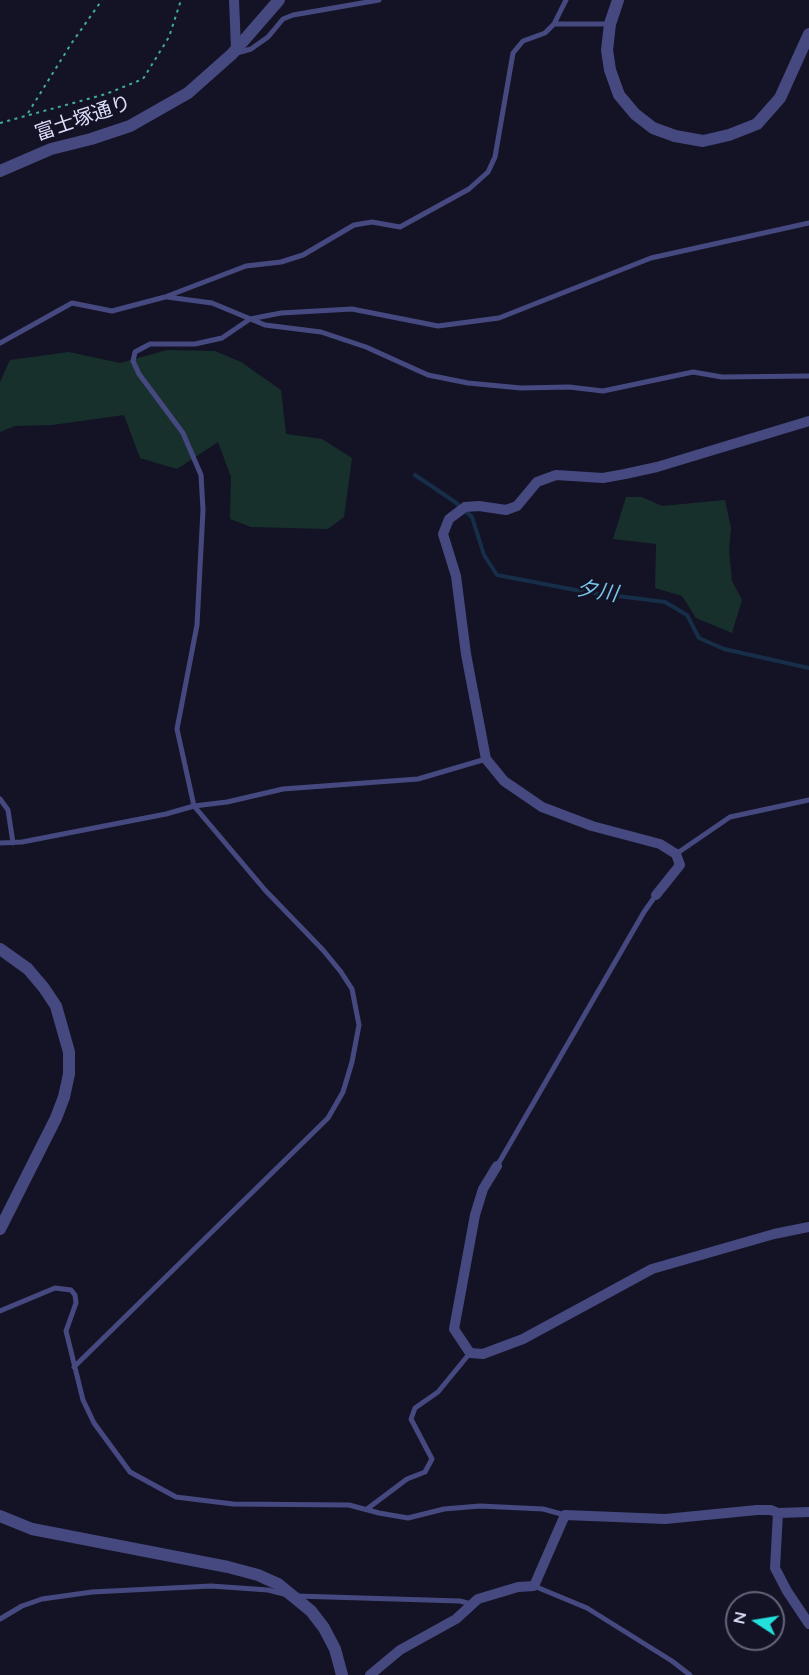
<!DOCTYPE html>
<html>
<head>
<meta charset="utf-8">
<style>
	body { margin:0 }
	#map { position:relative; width:809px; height:1675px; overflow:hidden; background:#141326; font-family:Lato,sans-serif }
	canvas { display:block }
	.north { position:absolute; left:725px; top:1591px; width:60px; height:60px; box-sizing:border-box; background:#141326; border:2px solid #64647b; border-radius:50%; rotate:282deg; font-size:16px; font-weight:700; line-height:24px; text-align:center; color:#dddefa }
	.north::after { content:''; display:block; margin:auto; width:21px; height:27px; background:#23e0dd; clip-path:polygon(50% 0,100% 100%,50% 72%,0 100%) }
</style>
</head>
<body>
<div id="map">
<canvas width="809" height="1675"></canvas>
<div class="north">N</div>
</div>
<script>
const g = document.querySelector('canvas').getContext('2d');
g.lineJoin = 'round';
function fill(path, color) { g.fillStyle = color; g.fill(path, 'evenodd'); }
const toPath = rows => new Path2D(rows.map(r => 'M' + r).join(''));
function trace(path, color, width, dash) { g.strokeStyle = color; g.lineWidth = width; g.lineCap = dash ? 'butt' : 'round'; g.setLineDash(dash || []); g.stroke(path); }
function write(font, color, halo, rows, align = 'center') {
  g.font = font + ' Lato,"Noto Sans JP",sans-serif'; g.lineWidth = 5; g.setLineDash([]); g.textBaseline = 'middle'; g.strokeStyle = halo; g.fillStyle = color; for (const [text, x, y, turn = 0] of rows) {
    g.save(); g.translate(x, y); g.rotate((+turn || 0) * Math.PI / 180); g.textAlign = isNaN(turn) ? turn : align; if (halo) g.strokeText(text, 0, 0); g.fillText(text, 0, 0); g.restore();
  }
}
const green = toPath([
	[167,350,215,351,241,362,281,390,286,434,322,439,352,458,344,517,328,529,251,527,230,519,231,477,218,442,177,469,140,458,124,415,52,425,15,426,0,432,0,382,10,360,69,352,120,363],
	[626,497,642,497,662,506,725,500,731,528,729,550,732,581,742,600,732,633,696,618,682,596,655,588,656,544,613,539]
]);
const stream = toPath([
	[415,475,455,502,472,517,484,555,497,575,586,592,665,602,687,615,699,638,724,649,809,668]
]);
const path = toPath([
	[28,113,71,44,102,0],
	[0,123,106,94,143,79,169,37,181,0]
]);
const service = toPath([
	[566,0,554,24,610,24],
	[237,53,251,49,268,37,283,19,293,15,379,0],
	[167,297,212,303,265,325,321,332,366,347,428,375,468,383,521,388,569,387,603,391,693,372,722,377,809,376],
	[0,343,72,303,112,311,165,297,246,266,281,262,303,255,354,225,372,222,400,227,469,189,488,172,495,157,513,53,523,41,545,33,554,24],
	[0,799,8,810,13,843],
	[0,843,22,842,166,814,194,806,227,802,283,789,418,779,486,759],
	[676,854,730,817,809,800],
	[497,1166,644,912,656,895],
	[0,1311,55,1288,71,1290,75,1295,76,1303,66,1331,83,1400,94,1423,130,1472,176,1497,233,1504,349,1505,379,1513,408,1518,444,1509,480,1506,543,1509,565,1515],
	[74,1367,328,1118,343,1092,352,1062,359,1025,352,989,341,972,323,950,265,890,194,806,177,729,197,625,203,510,201,475,183,433,139,374,133,361,135,352,150,344,195,344,222,338,250,319,281,313,352,309,438,326,499,318,651,258,809,223],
	[367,1509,407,1479,425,1472,432,1459,411,1419,415,1408,438,1392,470,1353],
	[534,1586,587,1608,672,1661,690,1675],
	[296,1596,460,1601,471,1604],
	[0,1619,22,1606,42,1599,92,1592,211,1586,268,1590,284,1594]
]);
const minor = toPath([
	[234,0,236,48],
	[656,895,680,865,676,854,660,844,592,826,542,807,504,781,486,759,466,654,456,576,443,534,449,519,465,507,479,506,506,510,517,506,537,482,556,475,603,478,625,474,657,467,809,421],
	[497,1166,483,1189,475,1215,454,1329,470,1353,483,1354,523,1339,652,1269,774,1234,809,1227],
	[778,1513,775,1568,787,1591,809,1624],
	[370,1675,400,1650,456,1619,478,1599,518,1587,534,1586,565,1515,665,1519,757,1510,771,1510,778,1513,809,1512]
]);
const tertiary = toPath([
	[618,0,610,24,607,50,610,70,619,95,635,114,653,128,675,136,703,141,729,135,757,124,780,98,809,34],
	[0,171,51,149,91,139,130,126,188,93,232,54,279,0],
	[0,949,28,969,44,988,56,1006,69,1052,69,1074,64,1097,56,1118,0,1229],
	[0,1516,32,1529,228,1567,258,1575,278,1584,311,1611,324,1628,335,1649,342,1675]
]);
const streetNames = [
	["富士塚通り",83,118,-19]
];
const waterNames = [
	["夕川",597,591,9]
];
fill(green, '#17302c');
trace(stream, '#162e48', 4);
trace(path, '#41ab98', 2, [3, 4.5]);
trace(service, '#45497f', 5);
trace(minor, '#45497f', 10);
trace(tertiary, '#45497f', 12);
write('20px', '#dddefa', '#141326', streetNames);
write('italic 21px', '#79c4ec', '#141326', waterNames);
</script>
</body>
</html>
